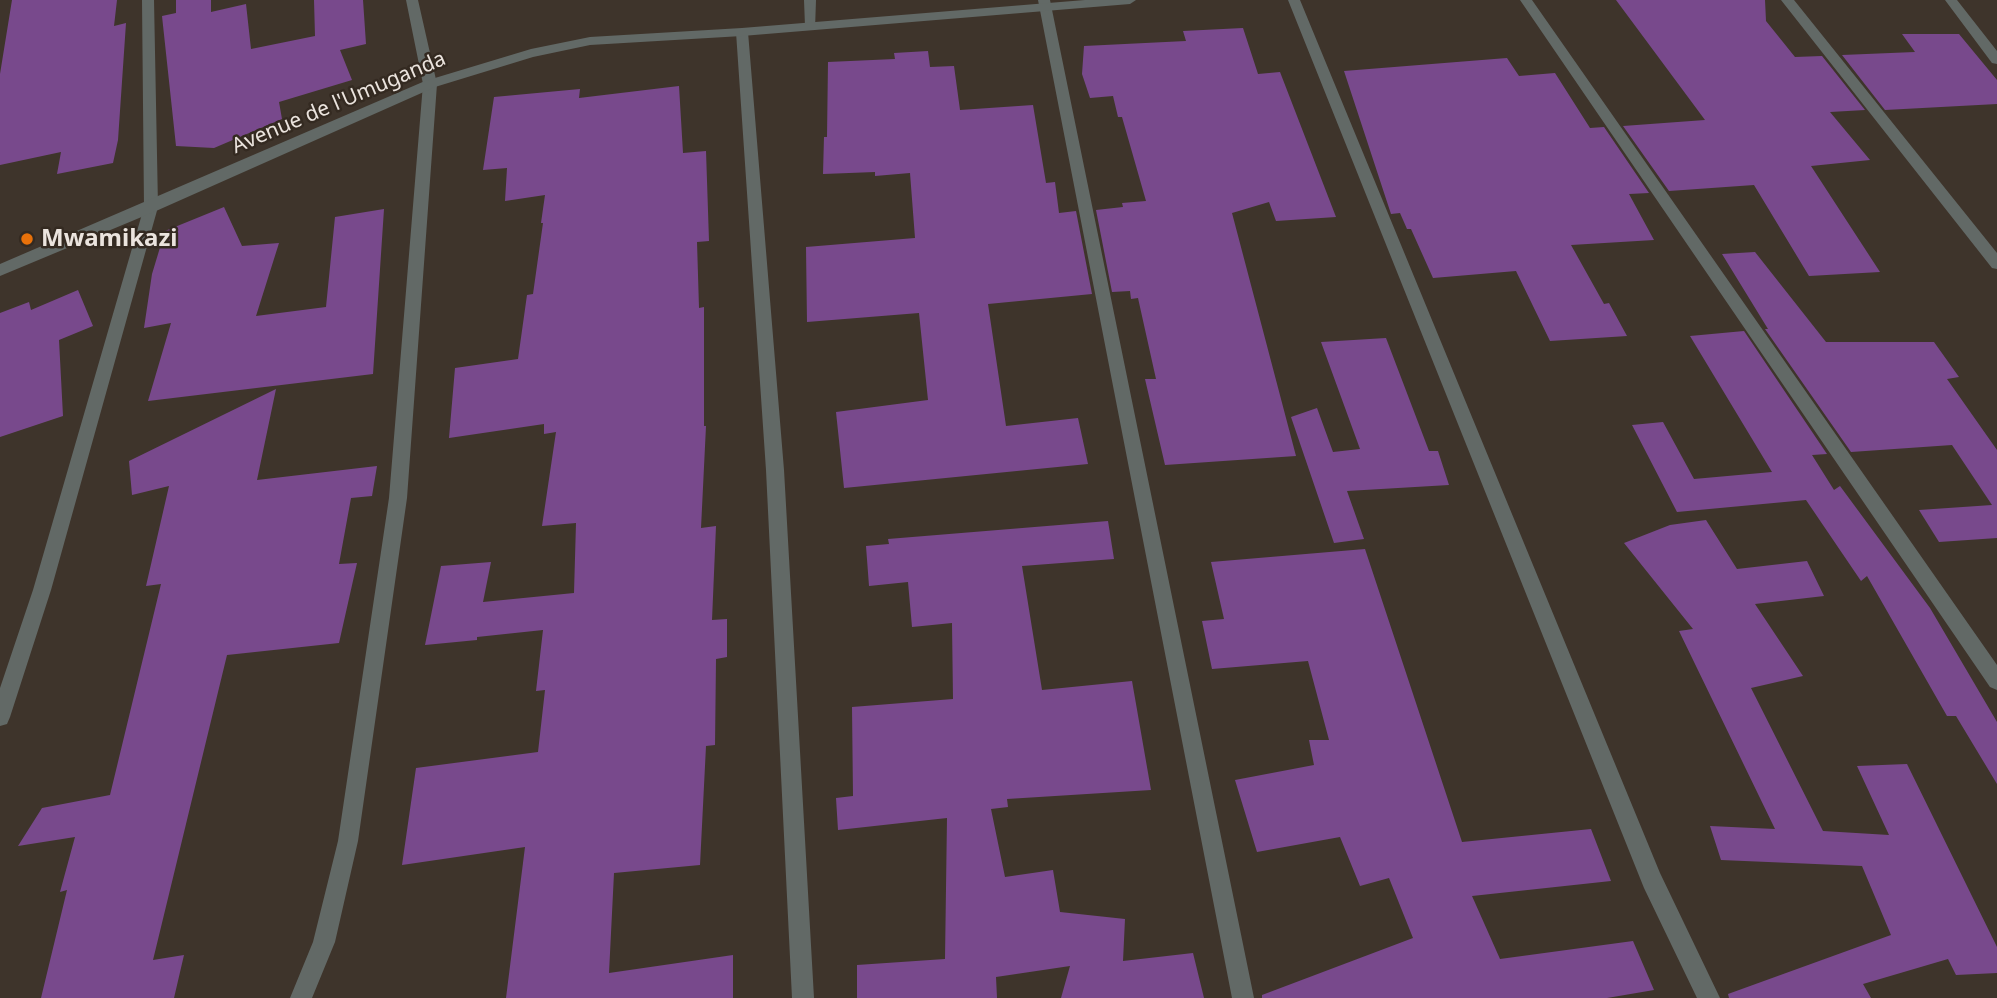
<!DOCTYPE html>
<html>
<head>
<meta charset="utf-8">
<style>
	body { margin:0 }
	canvas { display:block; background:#3e342b }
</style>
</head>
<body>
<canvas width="1997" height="998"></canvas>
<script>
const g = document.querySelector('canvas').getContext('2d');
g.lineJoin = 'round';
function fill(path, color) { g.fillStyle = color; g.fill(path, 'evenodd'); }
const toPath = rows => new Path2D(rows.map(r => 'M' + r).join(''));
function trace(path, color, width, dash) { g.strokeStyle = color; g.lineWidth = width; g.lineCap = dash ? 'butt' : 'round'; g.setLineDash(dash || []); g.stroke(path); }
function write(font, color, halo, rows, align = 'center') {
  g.font = font + ' "Noto Sans",sans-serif'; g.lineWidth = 5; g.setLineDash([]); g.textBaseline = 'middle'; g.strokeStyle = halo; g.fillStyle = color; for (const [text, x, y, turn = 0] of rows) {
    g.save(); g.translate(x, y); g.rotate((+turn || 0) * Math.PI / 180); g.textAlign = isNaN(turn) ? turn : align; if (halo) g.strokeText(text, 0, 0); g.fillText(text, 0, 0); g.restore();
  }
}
const building = toPath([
	[12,0,117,0,114,26,126,23,118,140,113,163,57,174,61,152,0,165,0,74],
	[176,0,211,0,211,12,246,4,251,49,315,36,314,0,363,0,366,44,340,50,352,80,279,102,282,119,214,148,176,146,162,16,176,13],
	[1616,0,1765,0,1766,21,1795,57,1822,56,1865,110,1830,112,1870,160,1811,166,1880,272,1809,276,1754,185,1669,191,1623,126,1705,120],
	[1243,28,1258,74,1280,72,1336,217,1276,221,1269,202,1232,213,1296,456,1165,465,1145,379,1156,379,1138,298,1131,299,1130,291,1112,292,1096,210,1123,207,1122,203,1146,201,1122,117,1118,117,1113,96,1090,98,1082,74,1084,46,1186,41,1183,31],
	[1902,34,1959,34,1997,80,1997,104,1885,110,1842,55,1915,52],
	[928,51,930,67,954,66,960,110,1033,105,1046,183,1055,182,1059,213,1076,211,1092,294,988,304,1006,426,1078,418,1088,464,844,488,836,412,928,400,919,313,807,322,806,247,915,238,910,173,875,176,875,172,823,174,824,137,827,137,828,62,895,59,894,53],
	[1507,58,1519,76,1555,73,1590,128,1604,127,1649,193,1629,194,1654,240,1571,245,1604,304,1609,303,1627,336,1550,341,1516,271,1433,278,1411,229,1407,229,1400,213,1391,214,1344,71],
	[679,86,683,153,706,151,709,241,697,242,699,308,704,307,704,426,706,426,701,528,716,526,712,620,727,619,727,657,716,659,715,745,706,746,700,865,614,873,609,973,733,955,733,998,506,998,525,847,402,865,416,768,538,752,545,690,536,691,543,630,477,637,477,640,425,645,441,566,491,562,483,602,574,593,576,523,542,526,556,432,544,434,544,424,449,438,455,368,518,359,527,295,533,294,543,223,541,223,545,195,505,201,507,168,483,170,494,97,580,89,579,98],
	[224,207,242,246,279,243,256,316,326,307,335,217,384,209,373,374,148,401,171,323,144,328,152,274,165,231],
	[1755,252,1826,342,1934,342,1959,377,1947,379,1997,450,1997,538,1939,542,1919,510,1992,505,1952,445,1851,452,1765,329,1768,329,1722,254],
	[78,290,93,326,59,340,63,416,0,437,0,313,29,302,31,310],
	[1744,331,1827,454,1812,455,1834,490,1840,486,1930,608,1997,722,1997,784,1956,716,1947,716,1867,576,1861,581,1806,500,1677,512,1632,425,1663,422,1694,479,1772,472,1690,336],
	[1386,338,1429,451,1438,451,1449,485,1347,491,1364,539,1334,543,1291,417,1317,408,1333,452,1360,449,1321,342],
	[276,389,257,480,377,466,372,496,351,498,339,564,357,563,339,643,227,655,153,960,184,955,174,998,41,998,67,890,60,892,75,837,18,846,42,808,110,795,161,584,146,586,169,486,132,495,129,461],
	[1706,520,1737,569,1807,561,1824,596,1755,604,1803,676,1751,688,1823,831,1889,835,1857,766,1907,764,1997,947,1997,973,1956,975,1948,959,1863,984,1871,998,1729,998,1728,994,1891,935,1862,866,1721,860,1710,826,1775,829,1679,631,1693,629,1624,543,1670,525],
	[1108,521,1114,559,1022,566,1042,690,1132,681,1151,790,1007,799,1008,807,991,809,1005,877,1053,870,1060,912,1125,919,1123,961,1193,953,1204,998,1061,998,1070,966,996,977,997,998,857,998,857,965,945,959,947,818,838,830,836,798,853,796,852,707,953,699,952,623,912,627,908,582,869,586,866,546,889,544,888,539],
	[1365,549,1462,842,1591,829,1611,881,1472,896,1500,959,1633,941,1654,990,1607,998,1262,998,1262,995,1413,938,1389,878,1360,886,1340,837,1257,852,1235,780,1314,765,1309,740,1329,740,1308,661,1212,669,1202,621,1224,619,1211,562]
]);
const minor = toPath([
	[142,0,154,0,158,207,51,590,10,717,7,724,0,726,0,688,33,590,144,207,142,0],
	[406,0,418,0,437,84,407,498,358,841,335,942,312,998,290,998,313,942,338,841,389,498,423,84,406,0],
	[804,0,816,0,815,29,807,29,805,26,804,0],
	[1038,0,1050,0,1254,998,1232,998,1038,0],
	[1288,0,1300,0,1660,873,1720,998,1697,998,1644,888,1288,0],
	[1520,0,1532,0,1997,665,1997,690,1990,687,1520,0],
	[1781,0,1794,0,1997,253,1997,269,1992,268,1781,0],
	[1945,0,1957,0,1997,51,1997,64,1992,63,1945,0],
	[742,28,748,32,784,470,814,998,792,998,766,470,736,32,742,28]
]);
const tertiary = toPath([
	[1085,0,1136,0,1130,4,742,36,590,45,533,57,435,87,156,211,0,276,0,264,425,81,531,49,590,37,742,28,1085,0]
]);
const markers = [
	[27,239,7,"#e8710a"]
];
const farStreetnames = [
	["Avenue de l'Umuganda",339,103,-23]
];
const poiNames = [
	["Mwamikazi",41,239]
];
fill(building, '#78498c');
fill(minor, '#626966');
fill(tertiary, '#626966');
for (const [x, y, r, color] of markers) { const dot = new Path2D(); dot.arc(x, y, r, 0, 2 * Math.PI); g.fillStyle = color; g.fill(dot); trace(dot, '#342a21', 2.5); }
write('21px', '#ebe4de', '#342a21', farStreetnames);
write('bold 24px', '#ebe4de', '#342a21', poiNames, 'left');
</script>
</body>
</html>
